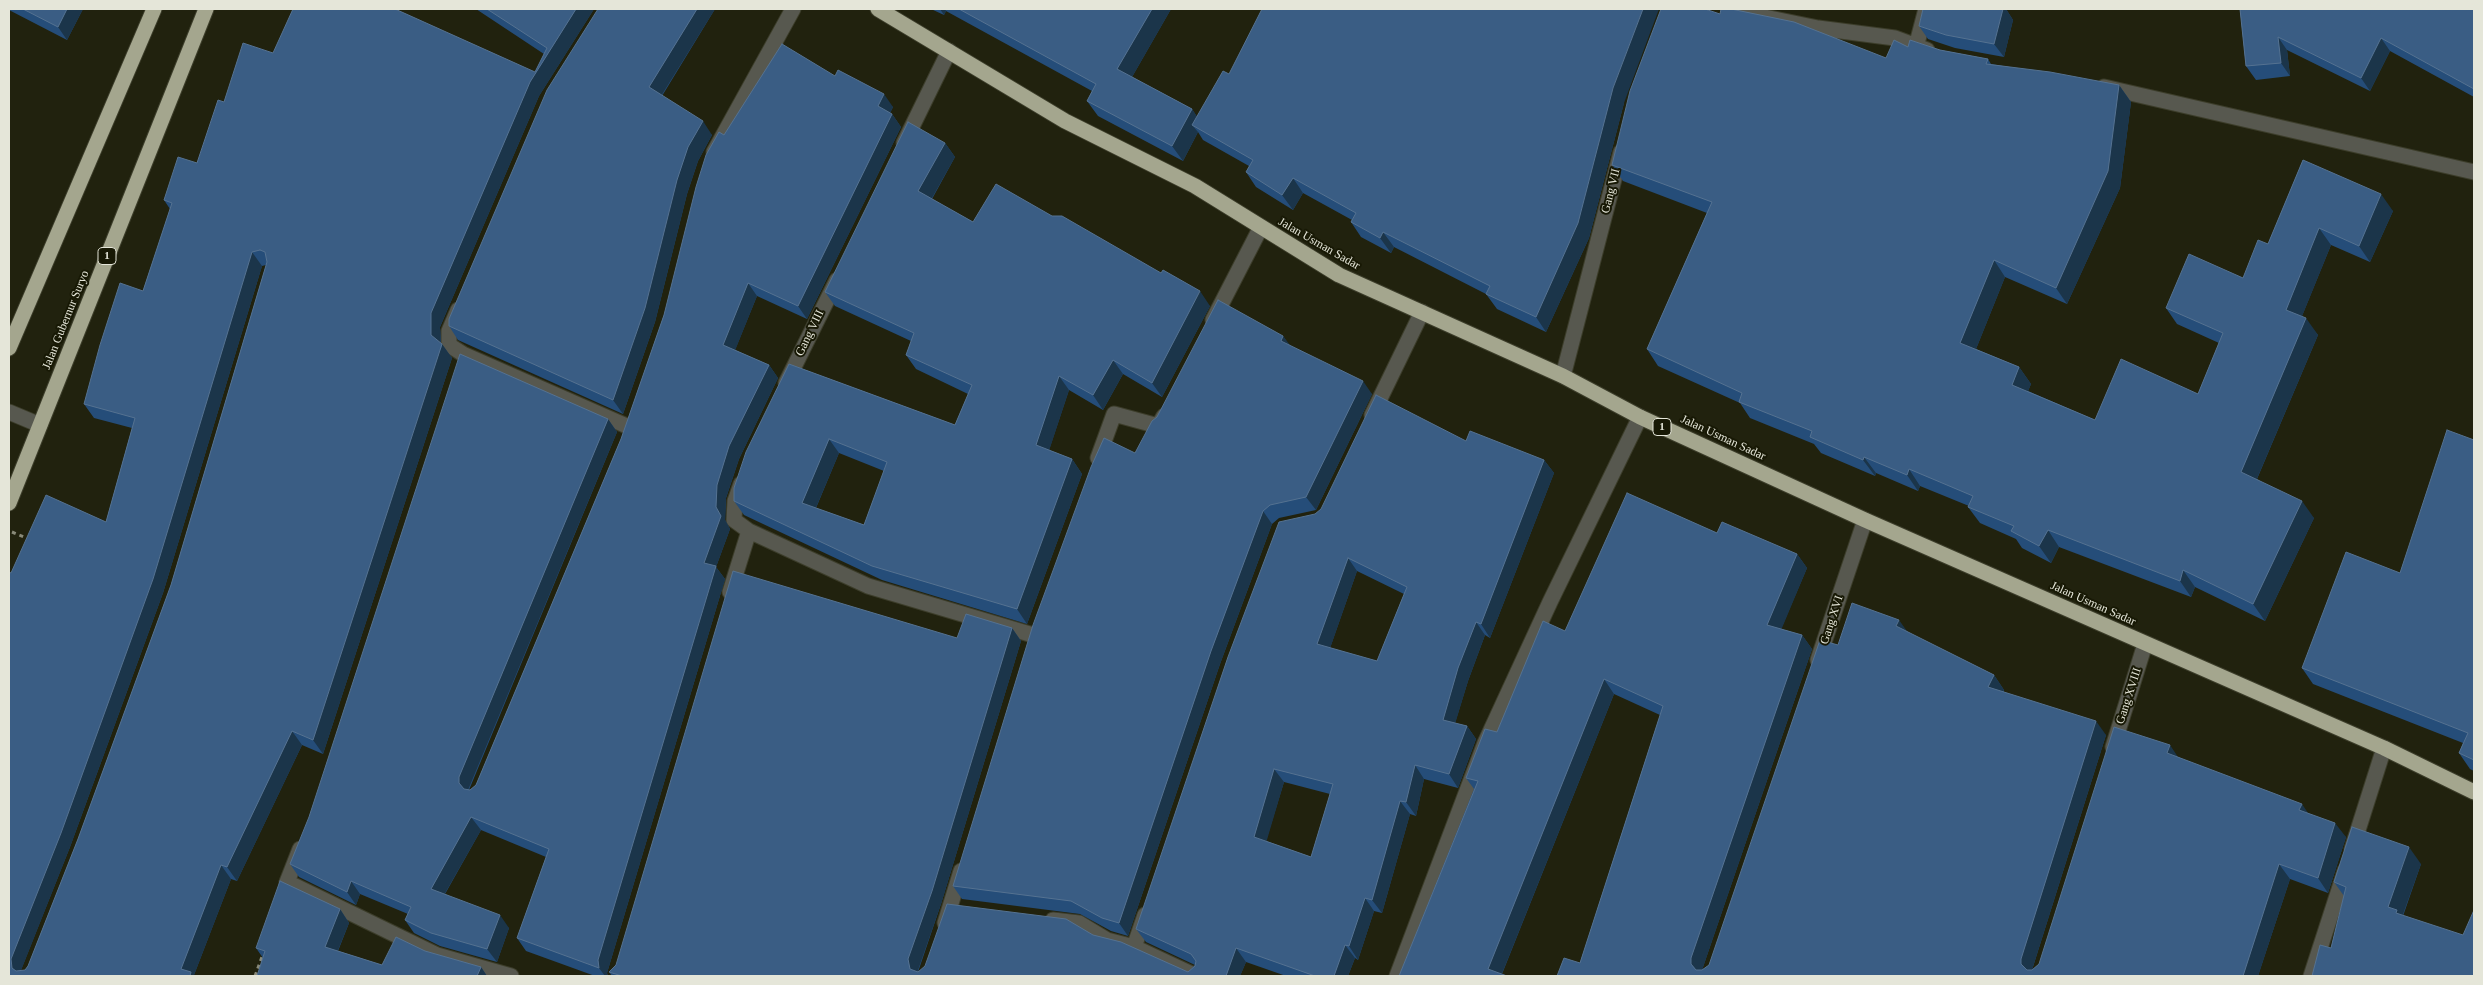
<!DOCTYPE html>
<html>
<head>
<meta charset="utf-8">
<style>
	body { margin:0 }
	#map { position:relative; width:2483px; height:985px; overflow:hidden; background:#21220e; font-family:Georgia,serif }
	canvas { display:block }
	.frame { position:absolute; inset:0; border:10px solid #e5e6d9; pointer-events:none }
</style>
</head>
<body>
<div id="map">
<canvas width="2483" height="985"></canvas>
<div class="frame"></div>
</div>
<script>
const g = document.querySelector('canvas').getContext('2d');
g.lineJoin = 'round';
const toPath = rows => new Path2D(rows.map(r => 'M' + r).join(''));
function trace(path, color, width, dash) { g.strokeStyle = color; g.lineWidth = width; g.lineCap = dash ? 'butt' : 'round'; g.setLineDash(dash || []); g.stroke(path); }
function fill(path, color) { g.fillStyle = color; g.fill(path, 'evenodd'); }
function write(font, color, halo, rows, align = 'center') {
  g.font = font + ' Georgia,serif'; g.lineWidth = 4; g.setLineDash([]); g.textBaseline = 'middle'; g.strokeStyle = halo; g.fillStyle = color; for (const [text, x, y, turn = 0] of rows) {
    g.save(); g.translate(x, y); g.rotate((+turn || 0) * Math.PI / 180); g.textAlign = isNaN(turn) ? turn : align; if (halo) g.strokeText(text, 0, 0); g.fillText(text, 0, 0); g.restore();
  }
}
const path = toPath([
	[12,532,29,539],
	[255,976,263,954]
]);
const lane = toPath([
	[9,412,40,425]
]);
const street = toPath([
	[1736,9,1755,15,1818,28,1895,38,1927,50],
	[1916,47,1926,9],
	[2104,87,2474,172],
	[904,143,949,51],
	[714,152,793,9],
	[458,310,449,331,449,345,463,354,629,427],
	[1213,320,1261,227],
	[1563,376,1621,152],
	[786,383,837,280],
	[1372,415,1422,312],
	[1098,458,1114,414,1158,426,1164,416],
	[741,484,735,501,734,520,749,531,868,586,1033,635],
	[730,592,749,531],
	[1818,660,1865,520],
	[2113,747,2145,644],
	[300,849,287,882,437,955,511,976],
	[2352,849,2384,748],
	[1053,920,1079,923,1107,940,1134,947,1196,976],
	[945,923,961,871],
	[1134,947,1145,915],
	[1397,976,1485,743,1550,602,1640,417],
	[2311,976,2345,871]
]);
const highway = toPath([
	[878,9,1065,121,1195,186,1339,275,1563,376,1640,417,1865,520,2384,748,2474,792],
	[9,348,154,9],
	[9,503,206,9]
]);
const wall = toPath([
	[9,9,83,9,67,40,9,10],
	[476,9,594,9,539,96,440,327,441,343,452,358,323,754,302,745,237,881,231,879,194,975,9,976,11,573,106,522,132,428,94,418,84,404,143,291,170,209,164,200,197,163,224,102,273,53,535,72,544,54],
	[266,265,171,585,78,839,28,966,25,970,21,970,70,847,163,593,262,266],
	[598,9,715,9,662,96,712,135,698,161,687,194,655,322,623,414,458,340,449,326],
	[931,9,1171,9,1132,77,1192,109,1197,117,1229,74,1624,103,1589,238,1546,332,1497,309,1486,294,1394,247,1391,253,1361,237,1351,222,1352,220,1303,193,1293,210,1256,187,1246,172,1249,166,1203,140,1198,132,1183,161,1098,116,1087,101,1092,91,946,11,944,15],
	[1923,9,2006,9,2013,20,2004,57,1955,48,1928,39,1919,26],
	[2240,9,2474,9,2474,97,2390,51,2370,91,2287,50,2290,76,2256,80,2246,66],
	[1720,14,1886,58,1908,47,1940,50,1988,59,1991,64,2119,85,2131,102,2120,188,2067,304,2005,277,1976,349,2019,367,2031,384,2028,391,2095,420,2198,394,2219,343,2177,324,2166,308,2243,278,2268,244,2303,160,2393,211,2370,262,2331,245,2302,316,2318,335,2257,479,2314,518,2265,621,2195,587,2191,597,2059,547,2051,563,2022,548,2016,539,1980,523,1968,507,1969,506,1920,486,1918,491,1876,473,1875,476,1821,453,1814,444,1750,418,1740,403,1658,366,1647,349,1707,213,1623,181,1612,165],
	[835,76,893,107,890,113,892,114,901,127,807,319,757,296,735,350,769,365,778,378,739,459,726,498,725,520,730,529,716,567,725,579,607,973,608,976,595,976,526,951,517,938,546,857,481,830,445,894,509,928,497,962,440,946,414,933,405,920,408,914,360,894,356,905,299,877,290,864,608,419,617,432,469,790,470,790,476,785,621,439,664,315,724,135],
	[945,143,955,157,932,199,973,222,1210,306,1162,397,1123,374,1103,410,1069,390,1049,450,1072,459,1082,474,1027,624,882,580,744,515,734,501,789,364,955,425,968,394,916,369,906,355,911,341,835,306,825,292],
	[839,453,884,471,864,525,816,508],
	[1283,336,1289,345,1372,394,1316,510,1279,518,1272,524,1220,664,1128,936,1111,931,1080,914,962,899,953,886,1135,453],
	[2474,440,2474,771,2470,769,2459,753,2463,743,2313,684,2302,668,2400,573],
	[1466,441,1544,460,1554,473,1490,638,1485,635,1468,681,1455,723,1467,726,1476,739,1458,788,1424,779,1416,816,1410,814,1382,913,1374,911,1358,960,1355,958,1348,976,1286,976,1246,962,1240,976,612,976,609,972,957,638,1012,628,1021,641,941,904,918,972,1093,935,1188,972,1195,965,1146,942,1136,929,1315,514],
	[1357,571,1404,594,1377,661,1330,648],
	[1284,782,1330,794,1311,857,1266,841],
	[1717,533,1797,554,1807,568,1781,629,1802,635,1812,649,1702,970,1709,965,1838,645,1907,632,1994,675,2004,690,2004,692,2106,735,2032,970,2039,964,2178,757,2308,813,2346,837,2328,893,2290,879,2258,976,1557,976,1580,963,1660,715,1614,694,1502,974,1399,976,1474,789,1466,778,1565,631],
	[2421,864,2403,916,2474,976,2331,948,2344,896,2334,882],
	[340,909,349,923,338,951,382,965,425,951,481,967,487,976,257,976,263,958,256,948]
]);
const shadedWall = toPath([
	[67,9,83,9,67,40,58,27],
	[576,9,594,9,539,96,440,327,441,349,442,344,452,358,323,754,313,740,431,313,530,82],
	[697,9,715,9,658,101,649,87],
	[940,9,945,9,946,11,944,15],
	[1152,9,1171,9,1128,84,1117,69],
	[1643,9,1659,9,1624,103,1589,238,1546,332,1536,317,1613,88],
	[1997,9,2006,9,2013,20,2004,57,1994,44],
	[2278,37,2287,50,2290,76,2281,63],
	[2381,38,2390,51,2370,91,2361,78],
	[2119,85,2131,102,2120,188,2067,304,2056,288],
	[884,94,893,107,887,119,878,106],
	[1192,109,1202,124,1192,125,1198,132,1183,161,1172,146],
	[892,114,901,127,807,319,798,306],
	[703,121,712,135,698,161,687,194,655,322,623,414,613,400,677,180,688,147],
	[945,143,955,157,928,205,918,191],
	[1293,178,1303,193,1293,210,1282,195],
	[2381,194,2393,211,2370,262,2359,246],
	[2319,228,2331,245,2298,326,2286,310],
	[1383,232,1394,247,1391,253,1380,238],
	[252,252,262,266,163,593,70,847,20,973,21,976,12,968,11,959],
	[1994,260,2005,277,1972,359,1960,343],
	[748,283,757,296,732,358,723,345],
	[1200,291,1210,306,1162,397,1152,383],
	[2306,318,2318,335,2253,488,2241,472],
	[1283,336,1293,349,1281,341],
	[1113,360,1123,374,1103,410,1093,395],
	[769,365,778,378,739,459,726,498,725,520,730,529,716,567,725,579,607,973,608,976,605,976,599,968,598,960,704,563,716,507,717,485,729,446],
	[2019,367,2031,384,2024,401,2012,385],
	[1059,376,1069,390,1046,460,1036,445],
	[1363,381,1372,394,1316,510,1306,497],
	[608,419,617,432,468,790,468,796,459,783,459,777],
	[829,439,839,453,812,517,802,503],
	[1864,457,1876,473,1875,476,1863,460],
	[1072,459,1082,474,1027,624,1017,609],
	[1544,460,1554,473,1490,638,1481,624],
	[1909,469,1920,486,1918,491,1907,475],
	[2302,501,2314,518,2265,621,2253,604],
	[1263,511,1272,524,1220,664,1128,936,1119,923,1211,651],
	[2048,530,2059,547,2051,563,2039,546],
	[1797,554,1807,568,1777,640,1767,625],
	[1348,558,1357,571,1327,657,1317,644],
	[2183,570,2195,587,2191,597,2180,581],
	[1899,620,1909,634,1896,626],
	[1476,622,1485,635,1468,681,1452,734,1443,720,1458,668],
	[1012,628,1021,641,941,904,917,973,910,969,908,959],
	[1802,635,1812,649,1701,973,1701,976,1691,964,1691,958],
	[1994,675,2004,690,1999,702,1988,687],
	[1604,679,1614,694,1501,976,1488,969],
	[2096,721,2106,735,2031,973,2031,976,2021,964,2021,959],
	[1467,726,1476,739,1458,788,1449,774],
	[292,731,302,745,237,881,227,867],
	[2170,745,2180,760,2167,753],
	[1415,765,1424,779,1416,816,1406,802],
	[1274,769,1284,782,1264,850,1254,837],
	[1400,801,1410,814,1382,913,1372,900],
	[2302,804,2312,819,2299,810],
	[471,817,481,830,440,902,431,889],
	[2335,823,2346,837,2328,893,2318,878],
	[2409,847,2421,864,2402,917,2407,930,2388,907],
	[2279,864,2290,879,2258,976,2243,976],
	[221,865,231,879,194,975,194,976,187,976,181,969],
	[351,881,360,894,356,905,347,892],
	[1365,898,1374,911,1358,960,1349,946],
	[340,909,349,923,334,960,325,947],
	[500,915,509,928,497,962,487,949],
	[1345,945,1355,958,1348,976,1334,976],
	[1236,948,1246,962,1240,976,1226,976],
	[481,967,487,976,477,976]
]);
const building = toPath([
	[23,9,67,9,58,27,23,9],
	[293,9,395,9,535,72,547,48,487,9,576,9,530,82,431,313,431,335,442,344,313,740,292,731,227,867,221,865,181,969,191,972,190,976,9,976,9,572,11,573,46,495,106,522,135,418,84,404,100,345,120,283,143,291,172,203,164,200,178,157,197,163,218,100,224,102,243,43,273,53,293,9],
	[260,250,265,252,267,262,171,585,78,839,28,966,25,970,16,971,12,968,11,959,61,833,153,579,252,252,260,250],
	[598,9,697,9,649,87,703,121,688,147,677,180,645,308,613,400,449,326,449,319,547,90,598,9],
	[959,9,1152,9,1117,69,1192,109,1172,146,1087,101,1096,84,959,9],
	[1262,9,1643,9,1613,88,1578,223,1536,317,1486,294,1490,286,1383,232,1380,238,1351,222,1356,213,1293,178,1282,195,1246,172,1253,160,1192,125,1223,71,1229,74,1262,9],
	[1661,9,1705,9,1720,14,1721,9,1731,9,1794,22,1886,58,1894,40,1908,47,1910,40,1940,50,1988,59,1986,64,2050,72,2119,85,2108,171,2056,288,1994,260,1960,343,2019,367,2012,385,2095,420,2121,359,2198,394,2223,333,2166,308,2189,254,2243,278,2258,240,2268,244,2303,160,2381,194,2359,246,2319,228,2286,310,2306,318,2241,472,2302,501,2253,604,2183,570,2180,581,2048,530,2039,546,2011,531,2014,526,1968,507,1973,496,1909,469,1907,475,1864,457,1863,460,1810,437,1812,431,1739,402,1742,393,1647,349,1712,202,1612,165,1630,91,1661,9],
	[1923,9,2003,9,1994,44,1946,35,1919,26,1923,9],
	[2240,9,2474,9,2474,89,2381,38,2361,78,2278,37,2281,63,2246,66,2240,9],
	[782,44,835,76,838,70,884,94,878,106,892,114,798,306,748,283,723,345,769,365,729,446,717,485,716,507,721,516,704,563,716,566,598,960,599,968,517,938,549,849,471,817,431,889,500,915,487,949,431,933,405,920,411,907,351,881,347,892,290,864,309,817,460,354,608,419,459,777,459,783,464,789,470,790,476,785,621,439,664,315,696,187,706,155,719,132,724,135,782,44],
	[908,122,945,143,918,191,973,222,996,184,1052,216,1062,216,1161,273,1163,270,1200,291,1152,383,1113,360,1093,395,1059,376,1036,445,1072,459,1017,609,872,566,734,501,734,488,746,452,789,364,955,425,972,385,906,355,914,333,825,292,908,122],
	[829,439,887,462,864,525,802,503,829,439],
	[1218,300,1283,336,1281,341,1363,381,1306,497,1270,505,1263,511,1211,651,1119,923,1102,918,1071,901,953,886,1033,625,1091,467,1104,438,1135,453,1152,421,1157,417,1218,300],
	[1376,395,1466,441,1470,431,1544,460,1481,624,1476,622,1458,668,1443,720,1467,726,1449,774,1415,765,1406,802,1400,801,1372,900,1365,898,1349,946,1345,945,1334,976,1315,976,1236,948,1226,976,622,976,609,972,616,965,733,571,957,638,966,614,1012,628,932,891,908,959,910,969,918,972,925,966,947,904,1066,919,1093,935,1121,942,1188,972,1195,966,1196,961,1191,954,1136,929,1228,657,1279,522,1315,514,1321,509,1376,395],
	[1348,558,1407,587,1377,661,1317,644,1348,558],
	[1274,769,1333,784,1311,857,1254,837,1274,769],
	[2447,430,2474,440,2474,760,2459,753,2468,733,2302,668,2346,552,2400,573,2447,430],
	[1627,493,1717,533,1722,522,1797,554,1767,625,1802,635,1691,958,1691,964,1696,970,1702,970,1709,965,1820,640,1838,645,1852,603,1899,620,1896,626,1994,675,1988,687,2096,721,2021,959,2021,964,2027,970,2032,970,2039,964,2114,727,2170,745,2167,753,2302,804,2299,810,2335,823,2318,878,2279,864,2243,976,1557,976,1564,958,1580,963,1663,706,1604,679,1488,969,1507,976,1399,976,1478,781,1466,778,1485,729,1497,732,1543,621,1565,631,1627,493],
	[2352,827,2409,847,2388,907,2397,910,2396,913,2463,935,2474,910,2474,976,2312,976,2320,945,2331,948,2346,887,2334,882,2352,827],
	[280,881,340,909,325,947,382,965,396,937,425,951,481,967,477,976,257,976,265,951,256,948,280,881]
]);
const shields = [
	[107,256,18],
	[1662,427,18]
];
const shieldNames = [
	["1",107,256],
	["1",1662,427]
];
const streetNames = [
	["Gang VII",1611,191,-76],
	["Jalan Usman Sadar",1319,244,30],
	["Jalan Gubernur Suryo",66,320,-68],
	["Gang VIII",810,333,-64],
	["Jalan Usman Sadar",1723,438,25],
	["Jalan Usman Sadar",2093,604,24],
	["Gang XVI",1832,620,-72],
	["Gang XVIII",2129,696,-72]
];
trace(lane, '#3c3d2a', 17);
trace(street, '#3c3d2a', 17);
trace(highway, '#3c3d2a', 17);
trace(path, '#898a79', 3, [4, 4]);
trace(lane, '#57584f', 15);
trace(street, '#57584f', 15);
trace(highway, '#a4a68e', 15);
fill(wall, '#254d79');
fill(shadedWall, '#1b354a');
fill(building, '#3a5d84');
trace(building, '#557291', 1);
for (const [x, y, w] of shields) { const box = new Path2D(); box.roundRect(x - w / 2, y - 8.5, w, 17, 4); g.fillStyle = '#181905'; g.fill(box); trace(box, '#e5e6d9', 1); }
write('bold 11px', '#e5e6d9', null, shieldNames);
write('12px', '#e5e6d9', '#181905', streetNames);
</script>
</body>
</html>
